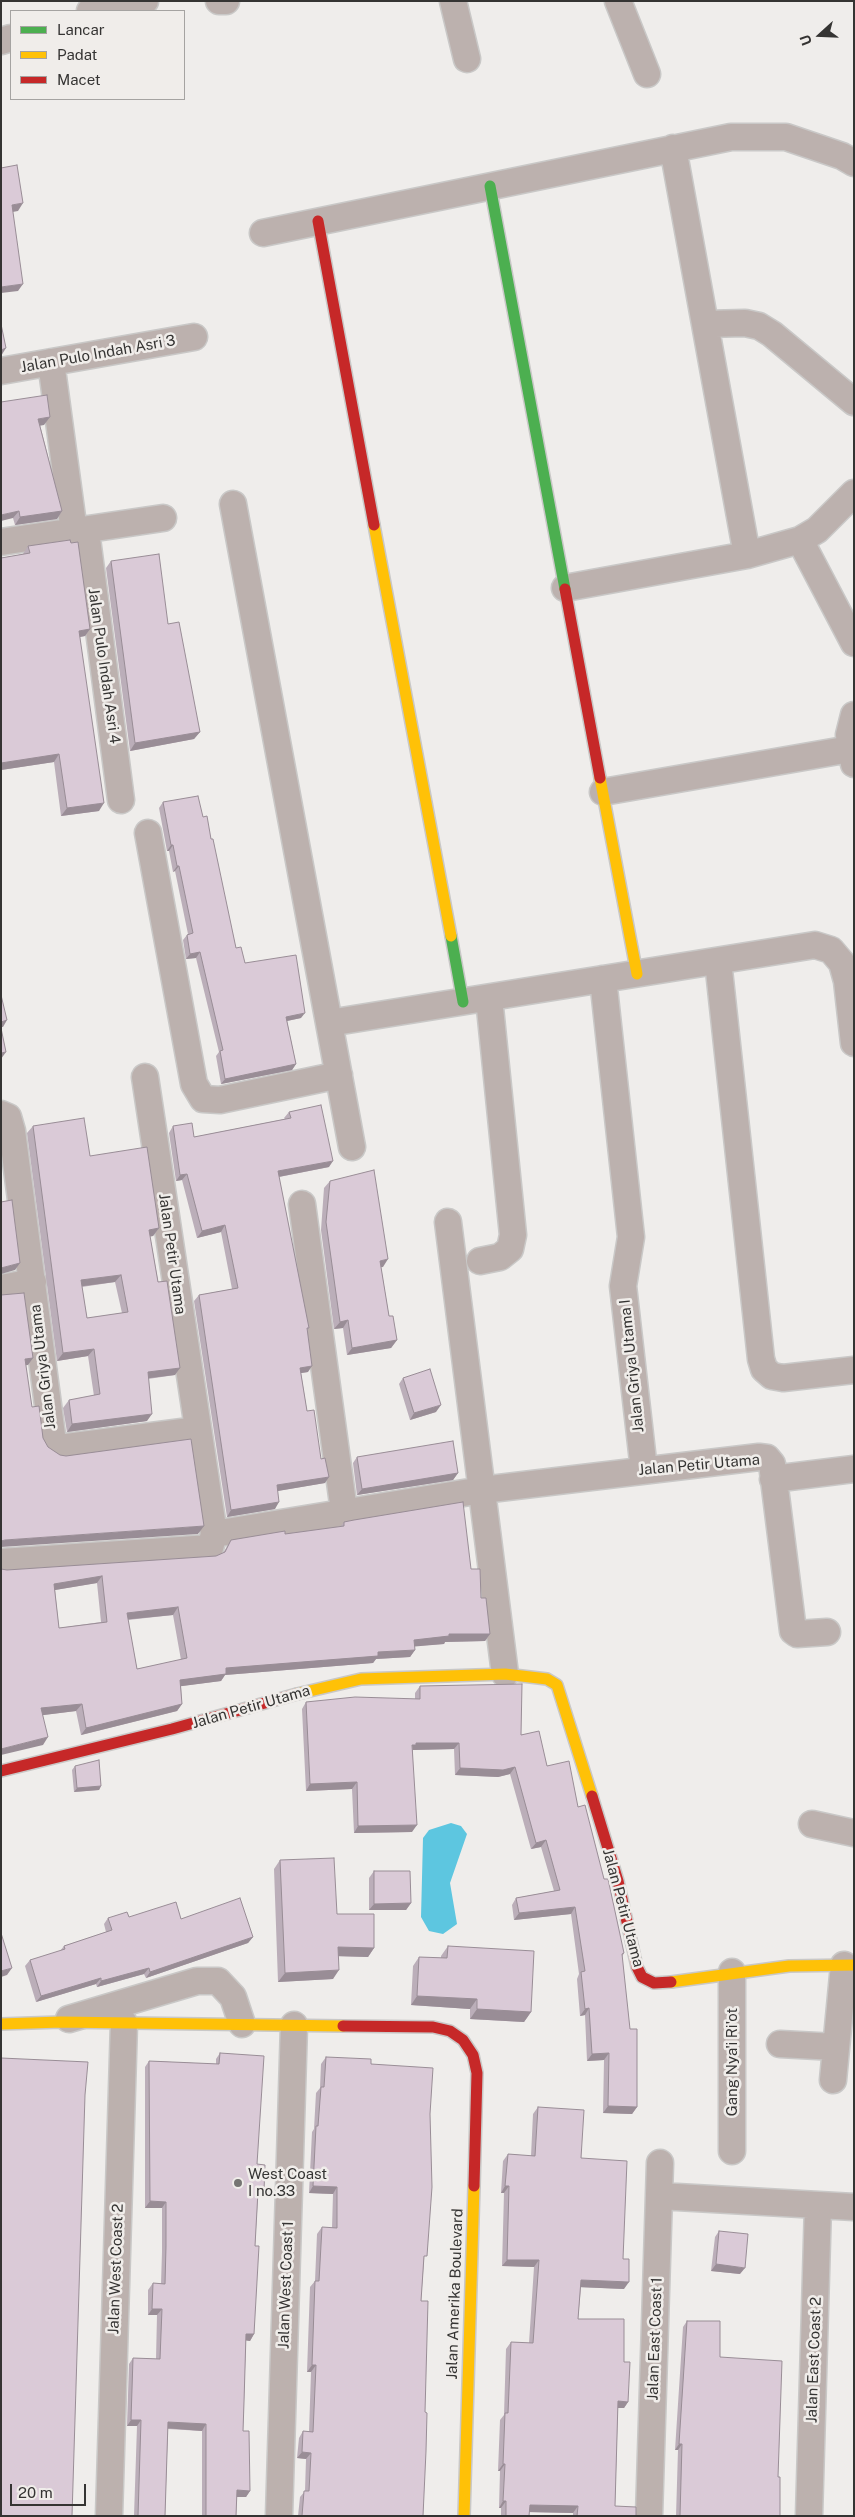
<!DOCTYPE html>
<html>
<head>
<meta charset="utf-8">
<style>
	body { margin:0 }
	#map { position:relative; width:855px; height:2517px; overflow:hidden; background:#efedeb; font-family:"Public Sans",sans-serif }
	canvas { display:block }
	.frame { position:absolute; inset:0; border:2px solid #353433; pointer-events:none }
	.legend { position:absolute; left:10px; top:10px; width:175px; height:90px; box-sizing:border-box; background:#f0edea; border:1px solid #a5a3a1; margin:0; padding:6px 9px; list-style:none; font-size:15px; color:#353433 }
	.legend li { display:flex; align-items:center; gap:10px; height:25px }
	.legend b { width:25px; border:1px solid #a5a3a1 }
	.north { position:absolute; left:795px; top:10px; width:50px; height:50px; -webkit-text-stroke:4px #f0edea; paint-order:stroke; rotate:250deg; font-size:14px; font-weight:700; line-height:20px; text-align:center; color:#353433 }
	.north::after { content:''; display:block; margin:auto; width:18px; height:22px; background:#353433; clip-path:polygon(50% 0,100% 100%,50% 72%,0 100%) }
	.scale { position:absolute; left:10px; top:2484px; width:76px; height:22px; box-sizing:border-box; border:2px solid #353433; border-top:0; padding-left:6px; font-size:15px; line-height:18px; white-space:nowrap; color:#353433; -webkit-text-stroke:4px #f0edea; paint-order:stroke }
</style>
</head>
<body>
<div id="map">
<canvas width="855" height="2517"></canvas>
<div class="frame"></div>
<ul class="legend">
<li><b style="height:6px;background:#4caf50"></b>Lancar</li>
<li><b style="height:6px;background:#ffc107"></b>Padat</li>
<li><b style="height:6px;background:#c62828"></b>Macet</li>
</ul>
<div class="north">U</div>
<div class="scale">20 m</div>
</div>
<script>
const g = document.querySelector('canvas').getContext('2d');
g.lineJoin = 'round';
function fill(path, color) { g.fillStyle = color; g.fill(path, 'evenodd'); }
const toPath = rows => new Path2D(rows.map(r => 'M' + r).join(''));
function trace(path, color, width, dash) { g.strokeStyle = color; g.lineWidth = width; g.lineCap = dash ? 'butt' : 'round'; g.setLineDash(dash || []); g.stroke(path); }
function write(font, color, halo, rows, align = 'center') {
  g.font = font + ' "Public Sans",sans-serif'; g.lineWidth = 5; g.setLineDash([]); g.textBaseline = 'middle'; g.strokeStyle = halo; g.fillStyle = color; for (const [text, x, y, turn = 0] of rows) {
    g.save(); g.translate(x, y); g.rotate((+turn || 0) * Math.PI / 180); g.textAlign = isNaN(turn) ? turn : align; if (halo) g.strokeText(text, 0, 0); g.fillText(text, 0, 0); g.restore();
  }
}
const water = toPath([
	[451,1823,461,1826,467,1834,450,1883,457,1924,443,1934,429,1931,421,1917,423,1838,429,1830]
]);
const street = toPath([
	[219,1,226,1],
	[453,1,467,59],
	[618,1,647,74],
	[90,11,110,4,145,1],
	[1,41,11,38],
	[673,148,747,555],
	[263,233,731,137,786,137,842,156,854,163],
	[705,324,745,323,759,326,772,334,854,402],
	[51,362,74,532],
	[1,371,194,337],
	[854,493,817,530,800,540,854,643],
	[233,504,352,1147],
	[86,531,121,800],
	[1,542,163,518],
	[565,588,747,555,800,540],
	[854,715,849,735,854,764],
	[603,792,850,749],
	[148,833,194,1084,203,1099,220,1100,339,1075],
	[718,961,761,1359,764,1369,772,1376,783,1378,854,1370],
	[603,979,631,1237,623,1286,644,1470],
	[329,1023,815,945,831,950,842,963,847,981,854,1043],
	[1,1114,8,1117,12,1131,53,1443,59,1448,198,1430],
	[302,1204,344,1511],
	[448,1222,505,1674],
	[480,1261,500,1257,510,1249,513,1235,489,998],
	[1,1288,33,1282],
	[773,1479,854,1469],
	[214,1534,482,1490,759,1457,767,1458,772,1464,793,1631,797,1634,827,1632],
	[1,1562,210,1548,214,1534,145,1077],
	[812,1824,854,1833],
	[69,2019,197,1981,218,1981,233,1997,242,2024],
	[780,2044,836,2047],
	[833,2080,844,1965],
	[732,2151,732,1972],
	[659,2196,854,2207],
	[109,2516,124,2023],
	[279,2516,294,2025],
	[649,2516,660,2163],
	[809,2516,818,2205]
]);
const fast = toPath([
	[490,186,565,589],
	[451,936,463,1002]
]);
const slow = toPath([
	[374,525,451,936],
	[600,778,637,974],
	[297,1694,361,1679,505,1674,547,1679,557,1685,592,1796],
	[671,1982,789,1966,854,1965],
	[1,2024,61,2022,343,2026],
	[464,2516,474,2186]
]);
const jam = toPath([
	[318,221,374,525],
	[565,589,600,778],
	[1,1771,172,1729,297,1694],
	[592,1796,618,1881,637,1967,642,1977,654,1983,671,1982],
	[343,2026,433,2027,450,2031,463,2040,473,2055,477,2073,474,2186]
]);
const wall = toPath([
	[1,402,44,425,40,425,62,511,57,519,15,525,13,518],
	[28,546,90,629,85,636,80,637,99,811,61,816,54,762,1,770,1,558,23,554],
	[111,561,168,624,200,732,194,739,130,751,106,568],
	[163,802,203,817,211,839,236,948,245,963,301,1018,287,1021,296,1064,292,1070,221,1084,216,1056,219,1052,196,958,186,959,183,940,187,935,188,934,175,871,173,872,169,851,167,851,159,808],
	[289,1112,329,1167,279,1177,309,1328,307,1331,308,1372,301,1373,307,1411,325,1483,277,1491,275,1509,227,1517,194,1301,199,1295,232,1289,221,1232,197,1238,182,1180,176,1181,169,1133,173,1126,194,1137,285,1119,284,1118],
	[33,1126,90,1156,159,1228,153,1236,150,1236,175,1375,148,1379,147,1421,67,1432,63,1408,69,1400,94,1396,88,1356,57,1361,27,1133],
	[115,1282,122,1313,87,1318,82,1287],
	[330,1181,383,1267,381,1267,389,1316,397,1340,391,1348,347,1355,343,1328,334,1329,321,1230,324,1188],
	[403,1378,436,1412,410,1420,399,1384],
	[357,1457,458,1473,453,1480,357,1495,353,1463],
	[344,1522,471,1569,481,1598,490,1634,485,1641,445,1642,444,1644,414,1646,415,1650,410,1657,376,1659,373,1663,225,1675,221,1681,181,1686,182,1704,177,1711,81,1735,76,1711,43,1715,43,1745,7,1570,216,1556,223,1553,231,1540,340,1527],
	[97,1583,101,1622,59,1628,55,1590],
	[173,1615,181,1660,137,1669,128,1620],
	[420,1686,521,1735,578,1807,624,1953,622,1957,637,2107,632,2114,603,2113,604,2060,587,2061,585,2015,580,2016,577,1979,579,1974,571,1914,514,1920,512,1905,516,1898,554,1891,541,1847,531,1849,510,1774,498,1777,455,1775,454,1749,413,1750,412,1832,354,1833,352,1789,306,1791,302,1709,306,1702,415,1699,415,1693],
	[75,1766,101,1786,99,1790,74,1792,72,1770],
	[280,1860,337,1914,374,1948,368,1957,338,1956,333,1979,278,1982,274,1869],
	[374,1871,411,1903,406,1910,369,1910,369,1878],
	[129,1917,181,1919,253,1937,248,1943,146,1978,144,1974,97,1987,96,1984,36,2002,25,1966,30,1960,60,1951,64,1946,106,1932,104,1924,108,1918],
	[448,1946,531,2012,524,2022,470,2019,470,2009,411,2005,413,1966,419,1957,441,1958,441,1956],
	[220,2053,257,2164,264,2191,260,2197,258,2197,255,2246,254,2334,250,2341,246,2340,244,2402,243,2431,250,2491,246,2497,237,2497,236,2516,202,2516,202,2431,168,2429,165,2516,134,2516,137,2426,127,2426,129,2364,133,2358,156,2359,157,2315,148,2315,148,2290,153,2283,161,2284,162,2252,162,2208,145,2208,145,2067,149,2061,216,2064,216,2059],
	[326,2057,371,2064,430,2114,424,2261,421,2301,425,2412,423,2516,298,2516,300,2497,305,2491,306,2459,297,2458,299,2438,303,2431,309,2432,311,2372,307,2372,310,2287,315,2281,317,2234,322,2227,332,2228,333,2194,309,2193,312,2132,314,2129,316,2093,320,2088,321,2064],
	[538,2107,581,2158,623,2259,624,2289,581,2287,578,2319,624,2362,628,2402,624,2408,618,2408,615,2506,636,2516,573,2516,573,2513,529,2512,529,2516,501,2516,501,2508,499,2508,500,2471,498,2471,500,2420,504,2415,506,2349,511,2342,529,2343,534,2267,502,2266,504,2193,501,2193,503,2161,508,2154,531,2156,533,2114],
	[719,2231,740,2274,711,2271,715,2237],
	[687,2321,720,2357,778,2477,780,2516,676,2516,678,2450,675,2450,683,2327]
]);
const shadedWall = toPath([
	[23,203,18,211,7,213,12,205],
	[23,284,18,291,1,293,1,287],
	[6,348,1,356,1,350],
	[50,417,44,425,33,427,38,419],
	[19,511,13,518,1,521,1,515],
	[62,511,57,519,15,525,20,517],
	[90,629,85,636,74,638,79,631],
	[200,732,194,739,130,751,135,743],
	[59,754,54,762,1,770,1,763],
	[104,803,99,811,61,816,67,808],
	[171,845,173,845,169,851,167,851],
	[177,866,179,866,175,871,173,872],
	[200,952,196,958,186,959,190,954],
	[305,1013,301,1018,282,1022,286,1017],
	[7,1020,3,1027,1,1027,1,1022],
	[6,1052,1,1059,1,1053],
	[296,1064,292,1070,221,1084,225,1079],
	[333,1161,329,1167,273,1178,278,1171],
	[187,1174,182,1180,176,1181,180,1175],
	[225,1225,221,1232,197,1238,202,1231],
	[159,1228,153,1236,144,1238,149,1230],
	[388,1259,383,1267,374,1268,380,1261],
	[20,1263,15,1270,1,1274,1,1268],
	[121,1275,115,1282,76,1287,81,1280],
	[348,1320,343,1328,334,1329,340,1322],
	[397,1340,391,1348,347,1355,352,1348],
	[94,1349,88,1356,57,1361,63,1353],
	[33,1358,28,1365,20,1366,25,1359],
	[312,1366,308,1372,295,1374,300,1368],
	[180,1368,175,1375,142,1379,148,1372],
	[441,1405,436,1412,410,1420,414,1413],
	[152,1414,147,1421,67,1432,72,1424],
	[458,1473,453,1480,357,1495,362,1489],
	[329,1477,325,1483,272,1492,277,1485],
	[279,1502,275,1509,227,1517,231,1510],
	[204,1526,198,1534,1,1547,1,1541,5,1540],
	[102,1576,97,1583,49,1591,54,1584],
	[178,1607,173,1615,122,1620,127,1613],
	[449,1634,490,1634,485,1641,445,1642,444,1644,409,1647,414,1640],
	[415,1650,410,1657,376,1659,373,1663,225,1675,221,1681,175,1687,180,1680,226,1668,378,1652],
	[82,1704,76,1711,36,1716,41,1708],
	[182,1704,177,1711,81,1735,86,1728],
	[48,1737,43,1745,1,1755,1,1749],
	[416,1743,459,1743,454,1749,413,1750,412,1745],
	[515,1767,510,1774,498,1777,455,1775,460,1768],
	[357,1782,352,1789,306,1791,310,1784],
	[101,1786,99,1790,74,1792,77,1788],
	[417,1825,412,1832,354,1833,358,1826],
	[546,1840,541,1847,531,1849,536,1843],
	[411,1903,406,1910,369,1910,374,1904],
	[575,1907,571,1914,514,1920,519,1913],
	[253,1937,248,1943,146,1978,150,1972],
	[338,1947,374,1948,368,1957,332,1956],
	[12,1968,7,1975,1,1977,1,1971],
	[149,1968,144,1974,97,1987,101,1981],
	[339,1970,333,1979,278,1982,285,1973],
	[101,1978,96,1984,36,2002,41,1996],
	[417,1996,477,1999,470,2009,411,2005],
	[589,2008,585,2015,580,2016,585,2009],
	[477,2009,531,2012,524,2022,470,2019],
	[609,2053,604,2060,587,2061,592,2054],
	[608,2106,637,2107,632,2114,603,2113],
	[313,2186,337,2187,333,2194,309,2193],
	[505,2186,509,2186,504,2193,501,2193],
	[258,2191,264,2191,260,2197,254,2197],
	[150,2201,166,2202,162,2208,145,2208],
	[507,2260,539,2260,534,2267,502,2266],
	[716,2264,745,2268,740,2274,711,2271],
	[581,2280,629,2282,624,2289,576,2287],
	[152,2309,162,2309,157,2315,148,2315],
	[246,2334,254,2334,250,2341,242,2340],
	[312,2365,316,2365,311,2372,307,2372],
	[618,2401,628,2402,624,2408,613,2408],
	[131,2420,141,2420,137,2426,127,2426],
	[168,2422,206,2424,202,2431,164,2428],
	[679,2444,682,2444,678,2450,675,2450],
	[302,2452,311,2453,306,2459,297,2458],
	[503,2464,505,2464,500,2471,498,2471],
	[237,2490,250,2491,246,2497,233,2497],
	[503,2501,506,2501,501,2508,499,2508],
	[530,2505,578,2506,573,2513,525,2512]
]);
const building = toPath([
	[17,165,23,203,12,205,23,284,1,287,1,168,17,165],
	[1,324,6,348,1,350,1,324],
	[47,395,50,417,38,419,62,511,20,517,19,511,1,515,1,402,47,395],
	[70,540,71,543,78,542,90,629,79,631,104,803,67,808,59,754,1,763,1,558,30,553,28,546,70,540],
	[159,554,168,624,179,622,200,732,135,743,111,561,159,554],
	[198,796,203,817,207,816,211,839,213,839,236,948,241,947,245,963,296,955,305,1013,286,1017,296,1064,225,1079,220,1051,223,1050,200,952,190,954,187,935,193,933,179,866,177,866,173,845,171,845,163,802,198,796],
	[1,995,7,1020,1,1022,1,995],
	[1,1028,6,1052,1,1053,1,1028],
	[321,1105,333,1161,278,1171,309,1328,307,1328,312,1366,300,1368,307,1411,314,1410,321,1459,325,1458,329,1477,277,1485,279,1502,231,1510,199,1295,238,1288,225,1225,202,1231,187,1174,180,1175,173,1126,192,1123,194,1137,291,1118,289,1112,321,1105],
	[84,1118,90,1156,147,1147,159,1228,149,1230,158,1282,167,1281,180,1368,148,1372,152,1414,72,1424,69,1400,100,1394,94,1349,63,1353,33,1126,84,1118],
	[121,1275,128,1312,87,1318,81,1280,121,1275],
	[374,1170,388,1259,380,1261,389,1316,393,1316,397,1340,352,1348,348,1320,340,1322,326,1222,330,1181,374,1170],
	[12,1200,20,1263,1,1268,1,1202,12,1200],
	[24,1293,33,1358,25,1359,32,1407,39,1406,43,1438,48,1447,60,1455,66,1456,191,1439,204,1526,5,1540,1,1541,1,1295,24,1293],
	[430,1369,441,1405,414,1413,403,1378,430,1369],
	[453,1441,458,1473,362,1489,357,1457,453,1441],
	[463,1502,471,1569,480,1569,481,1598,486,1598,490,1634,449,1634,449,1636,414,1640,415,1650,378,1652,378,1656,226,1668,226,1674,180,1680,182,1704,86,1728,82,1704,41,1708,48,1737,1,1749,1,1569,7,1570,216,1556,225,1552,231,1540,285,1531,285,1534,344,1526,344,1522,354,1520,463,1502],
	[102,1576,107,1622,59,1628,54,1584,102,1576],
	[178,1607,187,1658,137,1669,127,1613,178,1607],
	[522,1684,521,1735,539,1731,547,1766,569,1761,578,1807,585,1805,604,1879,608,1879,624,1953,622,1954,630,2029,637,2029,637,2107,608,2106,609,2053,592,2054,589,2008,585,2009,581,1972,585,1971,575,1907,519,1913,516,1898,560,1890,546,1840,536,1843,515,1767,503,1770,460,1768,459,1743,416,1743,416,1745,412,1745,417,1825,358,1826,357,1782,310,1784,306,1702,355,1697,420,1699,420,1686,522,1684],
	[99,1760,101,1786,77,1788,75,1766,99,1760],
	[334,1858,337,1914,374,1914,374,1948,338,1947,339,1970,285,1973,280,1860,334,1858],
	[374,1871,410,1871,411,1903,374,1904,374,1871],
	[240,1898,253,1937,150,1972,149,1968,101,1981,101,1978,41,1996,30,1960,65,1949,64,1946,112,1930,108,1918,127,1912,129,1917,176,1902,181,1919,240,1898],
	[1,1933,12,1968,1,1971,1,1933],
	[448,1946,534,1951,531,2012,477,2009,477,1999,417,1996,419,1957,447,1958,448,1946],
	[220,2053,264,2056,257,2164,265,2165,264,2191,258,2191,255,2246,259,2246,254,2334,246,2334,244,2402,243,2431,249,2431,250,2491,237,2490,236,2516,206,2516,206,2424,168,2422,165,2516,138,2516,141,2420,131,2420,133,2358,160,2359,162,2309,152,2309,153,2283,165,2284,166,2246,166,2202,150,2201,149,2061,219,2064,220,2053],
	[326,2057,371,2059,371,2064,433,2068,430,2114,432,2187,427,2256,424,2256,421,2301,428,2301,425,2412,427,2413,426,2451,423,2516,302,2516,304,2491,309,2491,311,2453,302,2452,303,2431,313,2432,316,2365,312,2365,315,2281,319,2281,322,2227,337,2228,337,2187,313,2186,316,2126,318,2126,321,2087,324,2087,326,2057],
	[1,2058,88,2062,85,2095,72,2516,1,2516,1,2058],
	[538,2107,584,2110,581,2158,627,2161,623,2259,629,2259,629,2282,581,2280,578,2319,624,2319,624,2362,630,2362,628,2402,618,2401,615,2506,636,2507,636,2516,577,2516,578,2506,530,2505,529,2516,506,2516,506,2501,503,2501,505,2464,503,2464,505,2413,508,2413,511,2342,533,2343,539,2260,507,2260,509,2186,505,2186,508,2154,535,2156,538,2107],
	[719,2231,748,2234,745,2268,716,2264,719,2231],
	[687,2321,720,2321,720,2357,782,2361,778,2477,780,2477,780,2516,680,2516,682,2444,679,2444,687,2321]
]);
const markers = [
	[238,2183,5,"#767573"]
];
const streetNames = [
	["Jalan Pulo Indah Asri 3",98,354,-10],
	["Jalan Pulo Indah Asri 4",104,666,82],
	["Jalan Petir Utama",172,1254,82],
	["Jalan Griya Utama I",632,1366,-96],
	["Jalan Griya Utama",43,1367,-97],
	["Jalan Petir Utama",699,1465,-5],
	["Jalan Petir Utama",251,1707,-16],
	["Jalan Petir Utama",623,1908,75],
	["Gang Nya'i Ri'ot",732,2062,-90],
	["Jalan West Coast 2",116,2269,-88],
	["Jalan West Coast 1",286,2285,-88],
	["Jalan Amerika Boulevard",455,2294,-88],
	["Jalan East Coast 1",655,2339,-88],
	["Jalan East Coast 2",814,2360,-88]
];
const poiNames = [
	["West Coast",248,2174],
	["I no.33",248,2191]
];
fill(water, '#5dc6e0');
trace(street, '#c9c8c7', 29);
trace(fast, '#c9c8c7', 14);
trace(slow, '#c9c8c7', 14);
trace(jam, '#c9c8c7', 14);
trace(street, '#bcb1ae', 26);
trace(fast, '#4caf50', 11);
trace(slow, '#ffc107', 11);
trace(jam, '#c62828', 11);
fill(wall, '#bbaeb9');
fill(shadedWall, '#998d96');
fill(building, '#dacad7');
trace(building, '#998d96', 1);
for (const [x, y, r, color] of markers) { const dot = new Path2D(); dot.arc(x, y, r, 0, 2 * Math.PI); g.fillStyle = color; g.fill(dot); trace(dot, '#f0edea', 2); }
write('15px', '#353433', '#f0edea', streetNames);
write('15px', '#353433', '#f0edea', poiNames, 'left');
</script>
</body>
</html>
